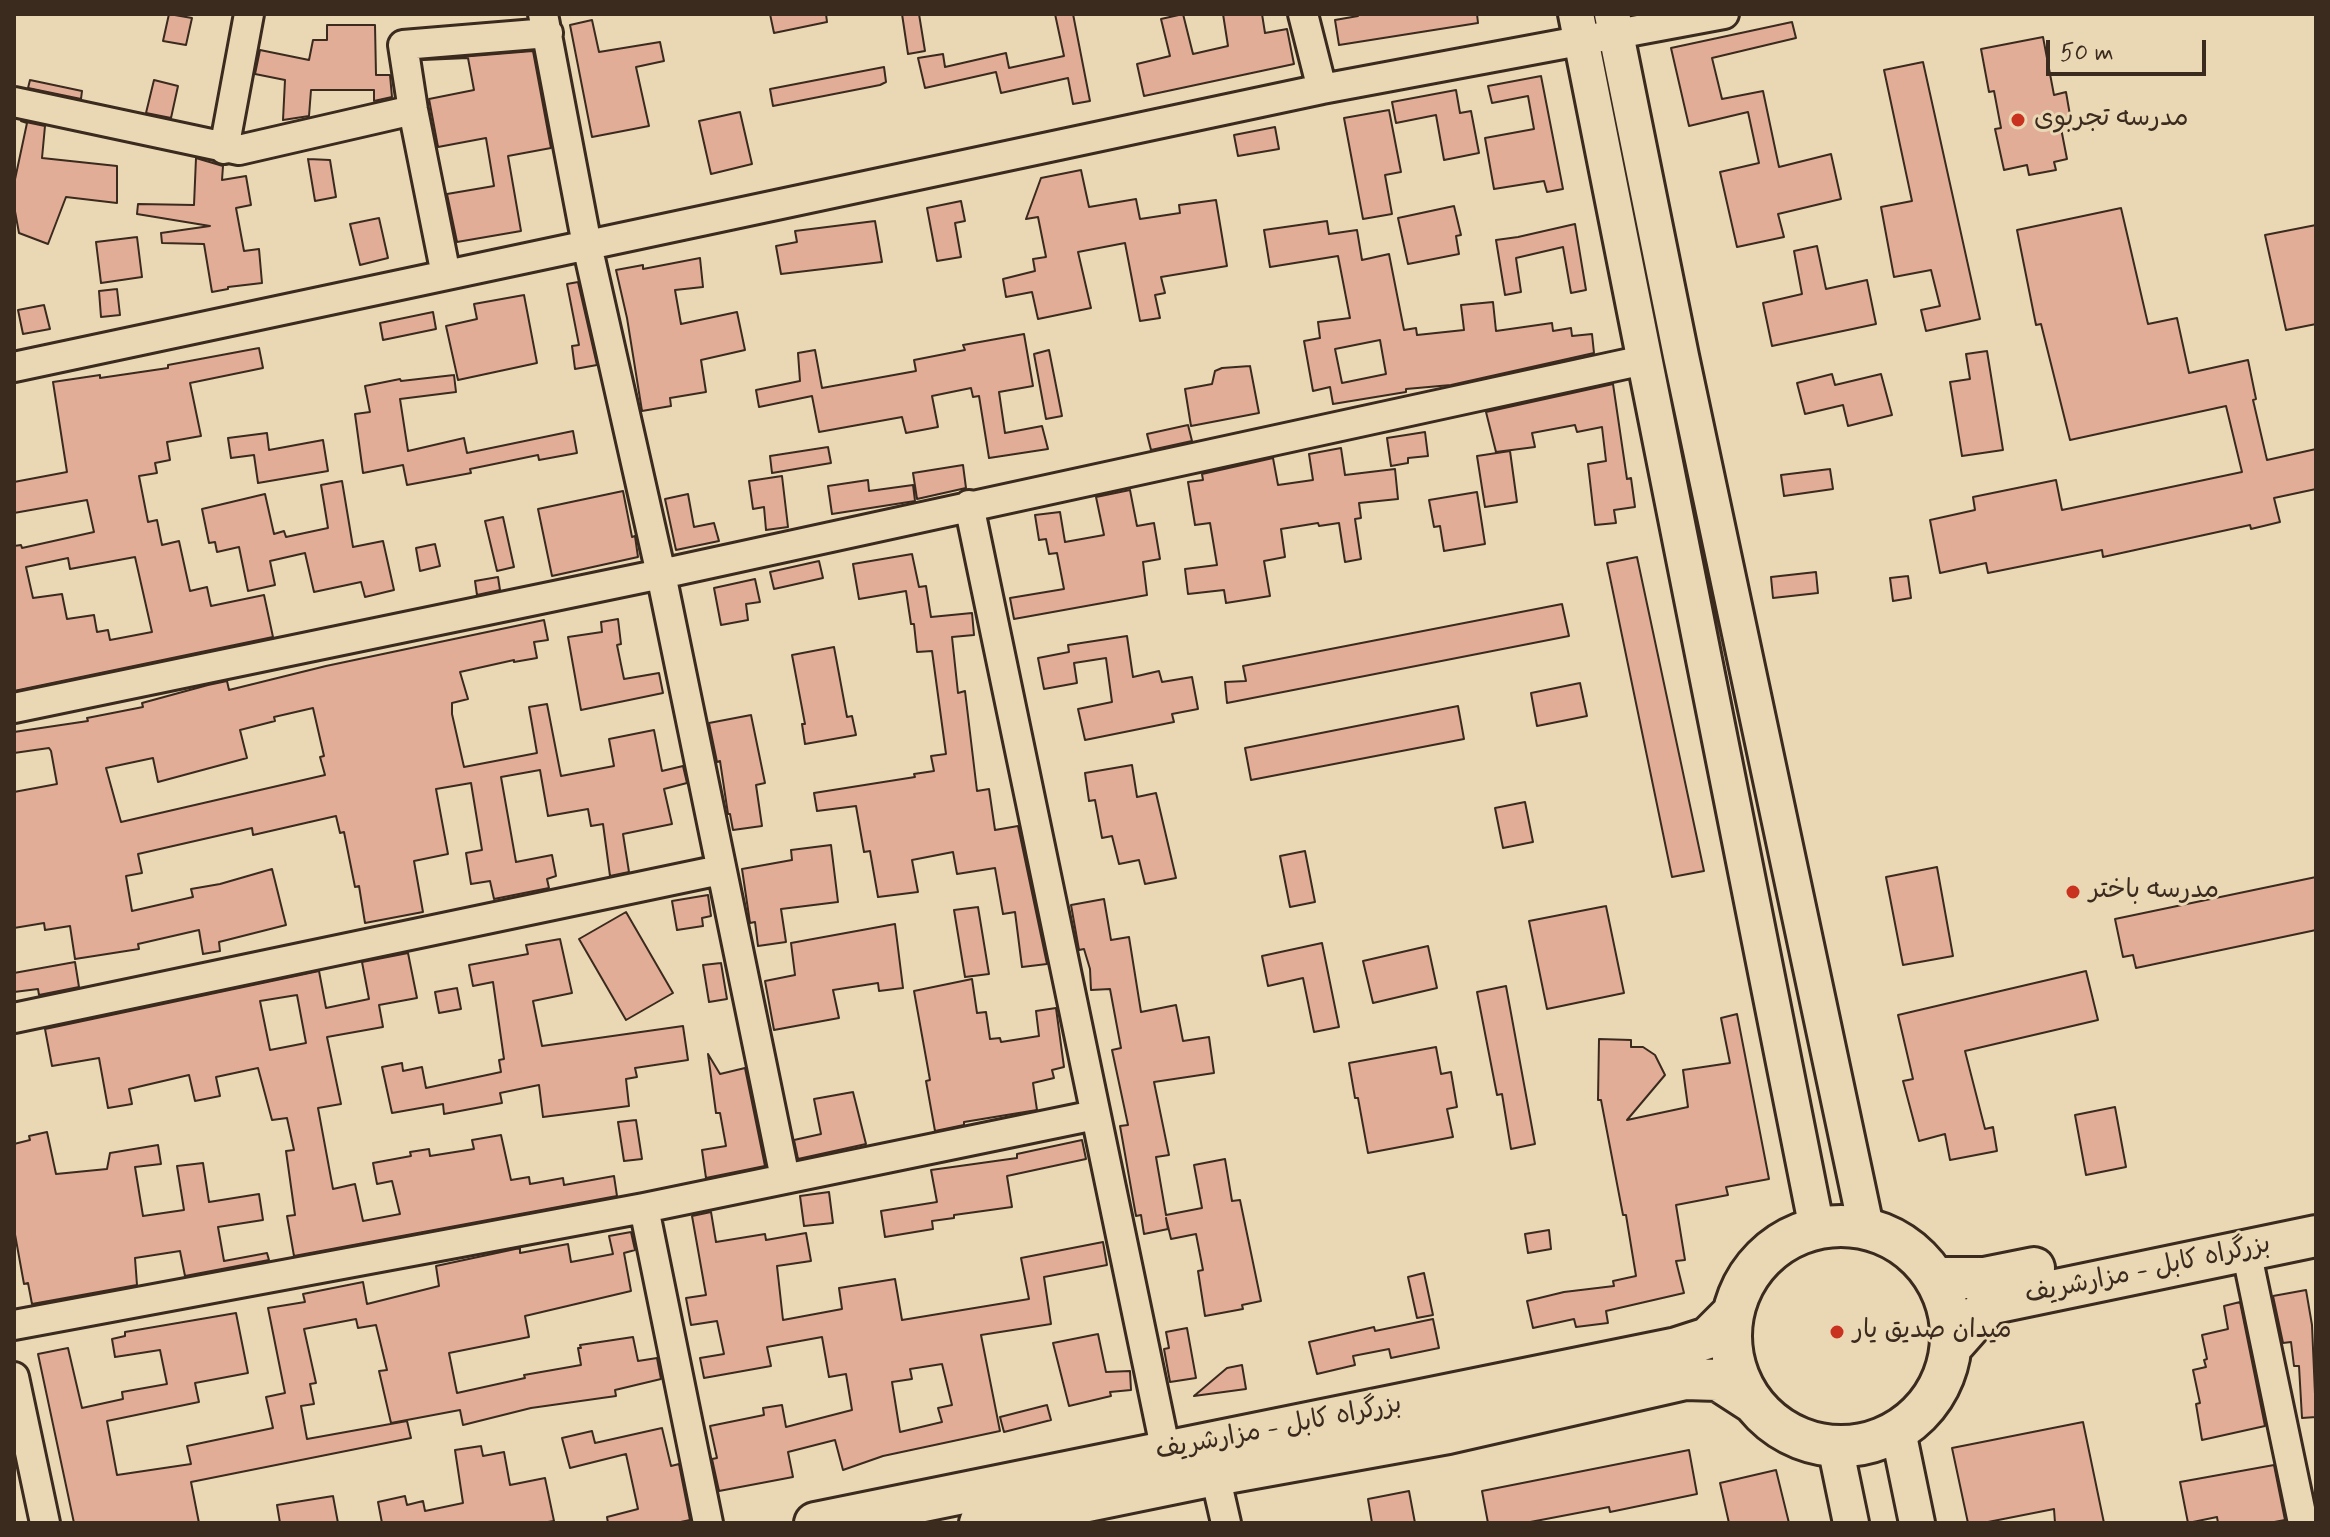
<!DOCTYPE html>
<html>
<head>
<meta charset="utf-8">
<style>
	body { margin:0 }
	#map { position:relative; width:2330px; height:1537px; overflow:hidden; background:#ead8b5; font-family:Mynerve,sans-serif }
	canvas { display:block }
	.frame { position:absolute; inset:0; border:16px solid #3b2a1e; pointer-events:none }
	.scale { position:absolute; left:2046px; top:40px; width:160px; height:36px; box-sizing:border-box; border:4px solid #3b2a1e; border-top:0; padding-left:10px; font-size:24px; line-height:28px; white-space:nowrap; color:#3b2a1e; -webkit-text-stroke:6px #ead8b5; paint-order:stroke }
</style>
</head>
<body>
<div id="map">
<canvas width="2330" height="1537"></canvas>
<div class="frame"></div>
<div class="scale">50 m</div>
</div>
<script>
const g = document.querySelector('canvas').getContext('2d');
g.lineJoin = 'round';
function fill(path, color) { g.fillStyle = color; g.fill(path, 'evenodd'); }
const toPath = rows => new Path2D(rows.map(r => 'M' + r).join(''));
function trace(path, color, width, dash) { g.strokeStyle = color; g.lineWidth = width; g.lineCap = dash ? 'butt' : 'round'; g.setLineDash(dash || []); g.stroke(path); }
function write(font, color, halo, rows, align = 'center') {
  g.font = font + ' Mynerve,"Playpen Sans Arabic",sans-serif'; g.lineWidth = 6; g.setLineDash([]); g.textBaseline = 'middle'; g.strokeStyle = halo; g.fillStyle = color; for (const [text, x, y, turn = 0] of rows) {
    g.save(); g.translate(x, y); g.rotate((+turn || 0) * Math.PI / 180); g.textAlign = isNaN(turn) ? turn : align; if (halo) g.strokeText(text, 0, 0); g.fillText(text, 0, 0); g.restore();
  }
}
const building = toPath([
	[169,14,192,18,186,45,163,41,169,14],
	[770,14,826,14,827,22,774,33,770,14],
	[902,14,919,14,925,51,908,54,902,14],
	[1055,14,1073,14,1090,101,1073,104,1068,78,1001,93,996,72,925,88,918,58,943,54,945,67,1006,53,1009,68,1064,56,1055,14],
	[1183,14,1193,54,1228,46,1223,14,1262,14,1265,33,1287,29,1294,64,1144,96,1137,64,1170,56,1161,19,1183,14],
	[1357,14,1477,14,1478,23,1339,45,1335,20,1358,16,1357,14],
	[592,20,599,52,660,42,664,61,636,67,649,126,592,137,570,25,592,20],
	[1792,22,1796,38,1712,58,1722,99,1763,91,1779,167,1831,154,1841,199,1778,214,1784,237,1737,247,1720,172,1759,163,1748,112,1689,126,1671,48,1792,22],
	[327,25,375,25,376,75,390,75,392,97,374,101,374,90,311,90,309,116,283,120,285,80,255,74,260,50,309,60,313,40,327,40,327,25],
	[2043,37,2054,95,2066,92,2071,121,2060,123,2067,159,2054,162,2056,170,2029,175,2027,165,2004,170,1995,129,2001,128,1994,91,1989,92,1981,49,2043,37],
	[533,51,551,148,508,156,521,231,457,242,447,194,494,186,486,138,438,147,429,99,474,90,468,58,423,60,533,51],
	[1923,62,1980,319,1926,331,1921,310,1940,306,1931,270,1894,277,1881,207,1912,201,1884,70,1923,62],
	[884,67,886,82,880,85,773,106,770,89,884,67],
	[1541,76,1563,189,1547,192,1544,181,1494,189,1485,138,1534,129,1528,96,1492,103,1488,86,1541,76],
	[30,80,82,91,81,99,28,88,30,80],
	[154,80,178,86,171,118,146,113,154,80],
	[1456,90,1460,113,1471,111,1479,153,1444,160,1436,115,1396,123,1392,102,1456,90],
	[1389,110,1401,172,1385,175,1392,214,1363,219,1344,118,1389,110],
	[740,112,752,164,711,174,699,121,740,112],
	[21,121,45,126,42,158,117,166,117,203,66,197,48,244,19,233,14,206,14,184,27,123,21,121],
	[1275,127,1279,149,1238,156,1234,135,1275,127],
	[196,158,223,166,222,180,246,176,251,205,236,208,244,251,259,249,262,283,228,287,228,289,212,292,204,244,162,243,161,233,210,226,137,214,138,204,194,205,196,158],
	[308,159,330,160,336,197,315,201,308,159],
	[1081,170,1089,207,1136,199,1140,219,1180,213,1179,205,1216,200,1227,266,1161,277,1165,293,1155,295,1160,318,1140,321,1125,243,1078,252,1091,308,1038,319,1032,292,1006,297,1003,279,1035,271,1033,259,1046,257,1038,217,1026,219,1041,178,1081,170],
	[961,201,965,221,955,223,961,257,937,261,927,208,961,201],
	[1454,206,1461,235,1456,236,1459,254,1408,264,1398,218,1454,206],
	[2121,208,2148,324,2177,318,2189,373,2248,360,2256,399,2253,400,2267,460,2316,449,2316,489,2274,498,2280,522,2251,529,2250,525,2103,557,2102,550,1988,573,1986,563,1940,573,1930,520,1975,510,1973,497,2056,480,2062,510,2242,472,2226,406,2070,440,2041,324,2036,325,2017,230,2121,208],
	[379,218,388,258,360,265,350,224,379,218],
	[875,221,882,262,781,274,776,246,797,242,795,231,875,221],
	[1327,221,1329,234,1357,230,1362,260,1389,254,1404,330,1416,328,1417,335,1464,330,1461,305,1493,302,1496,331,1552,323,1553,331,1571,328,1572,336,1592,334,1594,353,1451,385,1406,389,1406,392,1333,404,1330,387,1313,391,1304,341,1320,338,1318,322,1350,318,1338,256,1270,267,1264,230,1327,221],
	[1380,340,1386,374,1342,383,1335,349,1380,340],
	[1575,224,1586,290,1571,293,1563,247,1516,258,1521,292,1505,295,1496,240,1518,237,1575,224],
	[2316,225,2316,324,2286,330,2265,235,2316,225],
	[137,237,142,277,101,283,96,242,137,237],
	[1817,246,1826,289,1867,280,1876,324,1772,346,1763,303,1802,294,1794,251,1817,246],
	[700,258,703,287,675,290,681,324,737,312,745,350,701,360,706,392,670,398,671,406,642,411,627,318,616,270,643,265,643,269,700,258],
	[578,282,597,365,575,369,572,346,579,345,567,284,578,282],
	[117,289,120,315,101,317,99,291,117,289],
	[524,295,537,363,458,380,446,326,477,319,474,304,524,295],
	[44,305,50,329,23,334,18,310,44,305],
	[433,312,436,329,383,340,380,323,433,312],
	[1024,334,1033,386,999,392,1005,433,1042,426,1048,449,989,458,979,396,973,397,971,388,932,396,938,427,906,433,902,417,819,432,812,396,759,407,756,390,800,381,798,353,815,350,822,388,916,371,914,360,965,350,963,345,1024,334],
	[259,348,263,368,190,383,201,436,167,442,170,460,155,463,157,473,139,476,148,522,157,520,162,545,179,541,190,591,207,587,211,606,264,595,273,637,14,691,14,546,21,545,22,548,94,532,87,500,14,513,14,482,67,472,53,382,100,375,100,378,168,368,168,365,259,348],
	[135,557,152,632,110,640,108,630,97,632,94,615,67,619,62,594,33,598,26,567,68,558,70,569,135,557],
	[1049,350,1062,416,1046,419,1034,354,1049,350],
	[1987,351,2003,450,1962,456,1950,382,1970,379,1966,354,1987,351],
	[1250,366,1259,413,1191,426,1185,389,1212,384,1215,371,1222,368,1250,366],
	[1832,374,1835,385,1881,374,1892,415,1848,426,1843,405,1805,414,1797,383,1832,374],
	[454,375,456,392,400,399,408,451,464,438,467,453,573,431,577,453,539,460,538,455,470,469,471,473,407,485,403,465,363,473,355,414,370,412,365,386,400,379,401,381,454,375],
	[1613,384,1627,479,1631,478,1635,507,1614,510,1616,523,1595,525,1588,464,1606,461,1602,427,1577,432,1575,425,1532,433,1535,447,1496,452,1486,412,1613,384],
	[1188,425,1192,441,1151,450,1147,434,1188,425],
	[1425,432,1428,456,1408,458,1408,463,1391,466,1387,438,1425,432],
	[267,433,269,450,323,440,328,471,258,483,254,455,231,458,228,438,267,433],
	[828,447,831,463,772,473,770,456,828,447],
	[1341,448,1345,475,1395,469,1398,499,1359,503,1361,518,1355,519,1361,559,1345,562,1339,523,1319,526,1318,523,1281,529,1285,557,1264,561,1270,596,1226,603,1224,590,1188,594,1185,569,1217,565,1210,523,1195,525,1188,482,1203,480,1202,474,1273,458,1278,485,1313,480,1309,454,1341,448],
	[1510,451,1517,502,1485,507,1477,456,1510,451],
	[963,465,966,488,917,499,913,473,963,465],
	[1830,469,1833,489,1784,496,1781,475,1830,469],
	[782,476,788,527,766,530,764,507,753,509,749,481,782,476],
	[868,480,869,491,913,485,915,501,832,514,828,486,868,480],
	[342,481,353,547,383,541,394,590,365,597,361,582,314,592,305,553,270,561,275,585,248,591,239,547,217,552,215,542,209,543,202,509,265,494,274,534,284,531,286,537,328,528,321,485,342,481],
	[1130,490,1137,526,1154,523,1160,559,1143,562,1147,595,1014,619,1010,598,1064,589,1057,553,1049,554,1046,539,1039,540,1035,515,1060,512,1065,542,1104,535,1096,497,1130,490],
	[623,491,632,537,635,536,638,557,552,576,538,509,623,491],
	[1477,492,1485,544,1444,551,1440,526,1434,527,1429,500,1477,492],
	[688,494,694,527,714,523,719,541,676,550,665,499,688,494],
	[503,517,514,567,497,571,485,521,503,517],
	[435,544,440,566,420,571,416,548,435,544],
	[912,554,919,587,926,586,931,617,972,613,974,635,952,637,958,693,965,691,977,791,989,789,995,830,1018,826,1047,964,1022,967,1015,912,1003,914,995,868,957,874,953,852,912,860,918,892,878,897,870,851,864,852,856,806,817,811,814,793,915,777,914,774,934,771,931,756,946,754,932,651,917,652,914,624,911,624,906,591,859,599,853,564,912,554],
	[1637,557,1704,871,1672,877,1607,563,1637,557],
	[819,561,823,578,774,589,770,572,819,561],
	[1816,572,1818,593,1773,598,1771,577,1816,572],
	[1908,576,1911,598,1893,601,1890,578,1908,576],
	[498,577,500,590,477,595,475,581,498,577],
	[755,579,760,602,746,604,748,620,721,625,714,588,755,579],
	[1562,604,1569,636,1227,703,1225,682,1246,681,1243,666,1562,604],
	[618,619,621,644,617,645,624,679,659,673,663,693,581,710,568,637,602,632,601,622,618,619],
	[544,620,548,640,534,642,537,658,514,662,514,660,460,672,468,699,452,703,452,714,464,767,537,753,529,707,547,704,561,776,614,766,609,739,654,730,662,771,683,766,687,783,664,789,672,824,623,834,629,872,610,876,603,824,591,826,588,809,548,816,540,770,501,777,516,862,552,855,556,876,547,879,549,888,494,899,490,881,471,884,466,853,482,850,471,783,436,789,448,854,414,861,423,912,365,923,359,886,355,887,344,832,340,833,336,816,253,835,252,828,138,854,142,873,126,876,132,911,193,897,191,889,220,884,272,869,286,925,219,942,220,951,203,954,199,930,138,944,139,949,75,959,70,926,45,930,44,923,14,928,14,792,57,784,51,751,49,748,14,753,14,732,88,721,87,718,143,707,142,703,208,685,227,681,229,690,326,666,544,620],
	[313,708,324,756,320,757,325,775,121,822,106,768,153,758,158,782,247,758,240,730,275,721,274,717,313,708],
	[1127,636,1133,677,1159,671,1162,682,1192,677,1198,709,1172,714,1174,722,1085,740,1078,709,1112,702,1106,658,1074,663,1077,683,1044,689,1038,658,1069,652,1068,645,1127,636],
	[834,647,847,717,852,716,856,735,805,744,802,724,805,724,792,655,834,647],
	[1580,683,1587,716,1537,726,1531,693,1580,683],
	[1458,706,1464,739,1251,780,1245,748,1458,706],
	[751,715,765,783,756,785,762,826,733,830,730,814,728,814,720,761,717,762,709,723,751,715],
	[1132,765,1137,797,1156,793,1176,878,1145,884,1139,860,1119,864,1112,836,1102,838,1095,800,1089,801,1085,773,1132,765],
	[1525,802,1533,842,1503,848,1495,808,1525,802],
	[831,845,838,902,781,909,786,942,758,946,755,922,750,923,742,869,792,860,791,850,831,845],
	[1305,851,1315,902,1290,907,1280,856,1305,851],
	[1937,867,1953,956,1903,965,1886,877,1937,867],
	[2316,877,2316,930,2136,968,2133,955,2123,957,2115,919,2316,877],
	[708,895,711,916,702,918,703,926,677,930,672,901,708,895],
	[1104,899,1111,940,1129,937,1141,1012,1176,1005,1183,1041,1209,1037,1214,1073,1154,1082,1169,1155,1156,1157,1166,1215,1202,1208,1194,1165,1225,1159,1232,1201,1240,1200,1261,1301,1242,1305,1243,1309,1205,1316,1198,1271,1203,1270,1196,1234,1171,1239,1166,1218,1168,1229,1144,1234,1141,1215,1136,1216,1120,1126,1128,1125,1112,1050,1121,1048,1110,989,1091,990,1090,969,1084,949,1079,950,1071,905,1104,899],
	[1606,906,1624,993,1547,1009,1529,921,1606,906],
	[978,907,989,974,965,977,954,910,978,907],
	[626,912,673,993,626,1020,579,939,626,912],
	[895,924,903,988,879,991,878,983,833,990,839,1018,774,1030,765,981,795,975,791,943,895,924],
	[560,939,572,993,533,1001,542,1046,683,1026,688,1060,635,1068,637,1077,626,1079,629,1106,543,1117,539,1085,500,1093,502,1103,444,1114,443,1104,392,1113,382,1067,402,1063,403,1071,422,1067,426,1088,501,1072,499,1060,504,1059,493,982,473,986,469,965,528,954,526,945,560,939],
	[1322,943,1339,1027,1314,1032,1303,978,1268,986,1262,956,1322,943],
	[1428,946,1437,988,1373,1003,1363,961,1428,946],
	[408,953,417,998,379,1005,383,1027,327,1037,341,1104,318,1108,333,1189,355,1184,363,1221,400,1214,392,1181,377,1184,373,1163,411,1156,410,1152,429,1149,430,1156,474,1149,472,1140,501,1135,511,1180,529,1177,530,1184,563,1178,564,1185,614,1176,617,1196,294,1256,287,1216,295,1215,286,1151,294,1150,287,1118,272,1120,258,1068,216,1077,220,1096,195,1101,189,1075,129,1089,132,1104,108,1108,99,1058,52,1066,45,1029,319,971,326,1008,369,999,362,962,408,953],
	[297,995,306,1043,270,1050,260,1001,297,995],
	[75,962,79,987,39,995,38,989,14,992,14,973,75,962],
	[721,963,727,999,709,1002,703,965,721,963],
	[2086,971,2098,1020,1965,1051,1985,1129,1993,1127,1997,1151,1950,1160,1945,1134,1919,1141,1903,1081,1913,1079,1898,1015,2086,971],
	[972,979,977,1013,986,1012,990,1039,1000,1038,1001,1042,1039,1036,1036,1011,1056,1008,1064,1067,1052,1070,1054,1078,1033,1083,1037,1110,964,1122,964,1125,935,1131,926,1081,930,1080,914,991,972,979],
	[1506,986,1535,1144,1511,1149,1502,1094,1497,1095,1477,992,1506,986],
	[457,988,461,1009,439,1013,435,992,457,988],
	[1737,1014,1769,1179,1726,1187,1728,1195,1676,1205,1685,1260,1676,1261,1684,1293,1606,1311,1608,1323,1576,1327,1574,1319,1533,1328,1527,1301,1564,1292,1614,1286,1613,1281,1636,1276,1626,1215,1623,1215,1601,1100,1598,1100,1599,1039,1631,1040,1631,1047,1643,1047,1655,1055,1665,1075,1627,1120,1688,1107,1683,1070,1730,1063,1721,1018,1737,1014],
	[1436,1047,1441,1074,1451,1072,1457,1107,1447,1109,1453,1137,1368,1153,1358,1098,1355,1098,1349,1063,1436,1047],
	[708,1054,720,1074,745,1068,765,1166,706,1178,702,1150,726,1146,720,1113,716,1113,708,1054],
	[853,1092,866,1144,798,1159,794,1140,821,1134,814,1099,853,1092],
	[2115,1107,2126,1167,2086,1175,2075,1115,2115,1107],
	[636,1120,642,1159,624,1161,618,1122,636,1120],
	[47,1132,56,1174,107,1169,110,1153,158,1145,161,1164,135,1167,143,1216,184,1210,177,1166,203,1163,209,1202,259,1194,263,1220,218,1227,224,1261,267,1253,269,1260,185,1276,180,1251,135,1258,137,1285,32,1304,28,1283,24,1284,14,1229,14,1144,30,1140,29,1136,47,1132],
	[1082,1140,1086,1159,1007,1176,1012,1207,954,1215,954,1218,932,1221,933,1229,885,1237,881,1211,937,1202,931,1170,1017,1158,1017,1154,1082,1140],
	[829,1192,833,1223,804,1226,800,1196,829,1192],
	[711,1212,716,1242,765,1234,766,1240,806,1233,811,1261,777,1266,783,1320,842,1309,839,1288,895,1279,902,1320,1029,1299,1021,1258,1103,1242,1107,1265,1044,1277,1051,1324,981,1335,1000,1431,883,1456,843,1470,835,1440,788,1452,793,1477,719,1491,712,1459,717,1458,710,1426,764,1415,763,1408,782,1405,786,1427,852,1410,846,1374,829,1377,822,1337,767,1347,771,1366,704,1378,700,1358,724,1354,717,1321,691,1325,686,1298,706,1295,692,1216,711,1212],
	[942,1364,952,1405,938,1408,942,1422,900,1432,892,1382,912,1379,910,1369,942,1364],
	[1549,1230,1551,1249,1528,1253,1525,1234,1549,1230],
	[631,1232,635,1250,624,1253,631,1291,525,1316,529,1337,449,1353,457,1393,525,1378,524,1375,581,1365,578,1348,581,1348,580,1345,633,1337,638,1361,657,1358,661,1379,615,1390,616,1396,531,1408,463,1425,460,1410,391,1423,379,1371,387,1370,376,1325,358,1328,356,1319,304,1329,316,1383,310,1384,314,1404,301,1406,307,1439,407,1421,411,1438,191,1482,199,1523,74,1523,38,1354,68,1348,82,1408,123,1399,122,1392,167,1384,160,1350,115,1357,112,1339,125,1336,125,1332,236,1313,248,1373,195,1383,199,1402,107,1421,117,1475,191,1464,187,1446,273,1428,266,1397,285,1393,268,1308,305,1302,303,1294,363,1282,367,1304,439,1286,436,1266,520,1248,520,1253,568,1244,571,1262,613,1254,609,1236,631,1232],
	[1424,1273,1433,1315,1417,1318,1408,1277,1424,1273],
	[2306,1290,2312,1325,2316,1417,2302,1418,2299,1366,2294,1366,2291,1342,2283,1343,2273,1296,2306,1290],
	[2240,1302,2265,1426,2202,1440,2196,1404,2200,1403,2193,1370,2206,1367,2204,1360,2207,1359,2202,1335,2228,1329,2224,1306,2240,1302],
	[1433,1319,1439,1348,1391,1358,1389,1349,1353,1356,1355,1365,1317,1374,1309,1342,1374,1327,1375,1331,1433,1319],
	[1187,1328,1196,1378,1170,1382,1164,1349,1169,1348,1166,1332,1187,1328],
	[1098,1334,1106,1372,1130,1371,1131,1390,1110,1392,1111,1396,1069,1406,1053,1343,1098,1334],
	[1242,1365,1246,1389,1194,1396,1227,1368,1242,1365],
	[1047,1405,1051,1420,1004,1432,1000,1417,1047,1405],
	[2083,1422,2104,1523,2055,1523,2054,1509,1983,1523,1968,1523,1952,1448,2083,1422],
	[662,1428,671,1466,679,1464,690,1520,676,1523,608,1523,607,1517,638,1509,626,1454,570,1468,562,1438,592,1431,595,1443,662,1428],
	[481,1446,483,1456,504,1452,510,1485,545,1478,554,1521,542,1523,382,1523,378,1502,405,1496,407,1505,423,1501,425,1511,463,1503,455,1450,481,1446],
	[1689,1450,1697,1494,1610,1512,1609,1507,1525,1523,1488,1523,1482,1491,1689,1450],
	[2274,1465,2285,1520,2269,1523,2218,1523,2217,1517,2188,1523,2180,1482,2274,1465],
	[1776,1470,1789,1523,1729,1523,1720,1483,1776,1470],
	[1409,1491,1415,1523,1372,1523,1368,1499,1409,1491],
	[333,1496,338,1523,280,1523,277,1505,333,1496]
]);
const minor = toPath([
	[543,14,587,245,661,574,785,1178],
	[1303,14,1322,89],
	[14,102,239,150,413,110],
	[224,149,249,14],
	[446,275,413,110,403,45,548,33],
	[14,367,1322,89,1724,14],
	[969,505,1166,1452],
	[14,708,661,574,1644,360],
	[14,1018,720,870],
	[644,1208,708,1523],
	[2246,1250,2303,1523],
	[14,1325,644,1208,1095,1115],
	[14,1377,45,1523],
	[1215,1475,1226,1523]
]);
const major = toPath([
	[1576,14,1817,1229],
	[1612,14,1681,356,1866,1227],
	[1898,1431,1917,1523],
	[1835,1446,1851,1523]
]);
const highway = toPath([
	'1731 1336a110 110 0 1 1 220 0a110 110 0 1 1-220 0Z',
	[1935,1278,1984,1278,2034,1268],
	[1951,1347,1989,1304,2316,1236],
	[815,1523,1677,1348,1708,1338,1732,1314],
	[980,1523,1215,1475,1448,1433,1685,1379,1718,1380,1752,1402]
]);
const markers = [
	[2018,120,8,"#c8321e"],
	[2073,892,8,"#c8321e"],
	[1837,1332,8,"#c8321e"]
];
const poiNames = [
	["مدرسه تجربوى",2034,120],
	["مدرسه باختر",2089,892],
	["میدان صدیق یار",1853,1332]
];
const streetNames = [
	["بزرگراه کابل - مزارشریف",2148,1271,-12],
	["بزرگراه کابل - مزارشریف",1279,1429,-11]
];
fill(building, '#e2ad96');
trace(building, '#3b2a1e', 2);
trace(minor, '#3b2a1e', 34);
trace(major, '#3b2a1e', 40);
trace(highway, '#3b2a1e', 46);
trace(minor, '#ead8b5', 28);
trace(major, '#ead8b5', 34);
trace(highway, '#ead8b5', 40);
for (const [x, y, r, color] of markers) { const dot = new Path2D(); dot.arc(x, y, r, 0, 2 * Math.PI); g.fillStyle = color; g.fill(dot); trace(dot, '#ead8b5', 3); }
write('26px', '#3b2a1e', '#ead8b5', poiNames, 'left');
write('26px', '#3b2a1e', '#ead8b5', streetNames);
</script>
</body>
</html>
